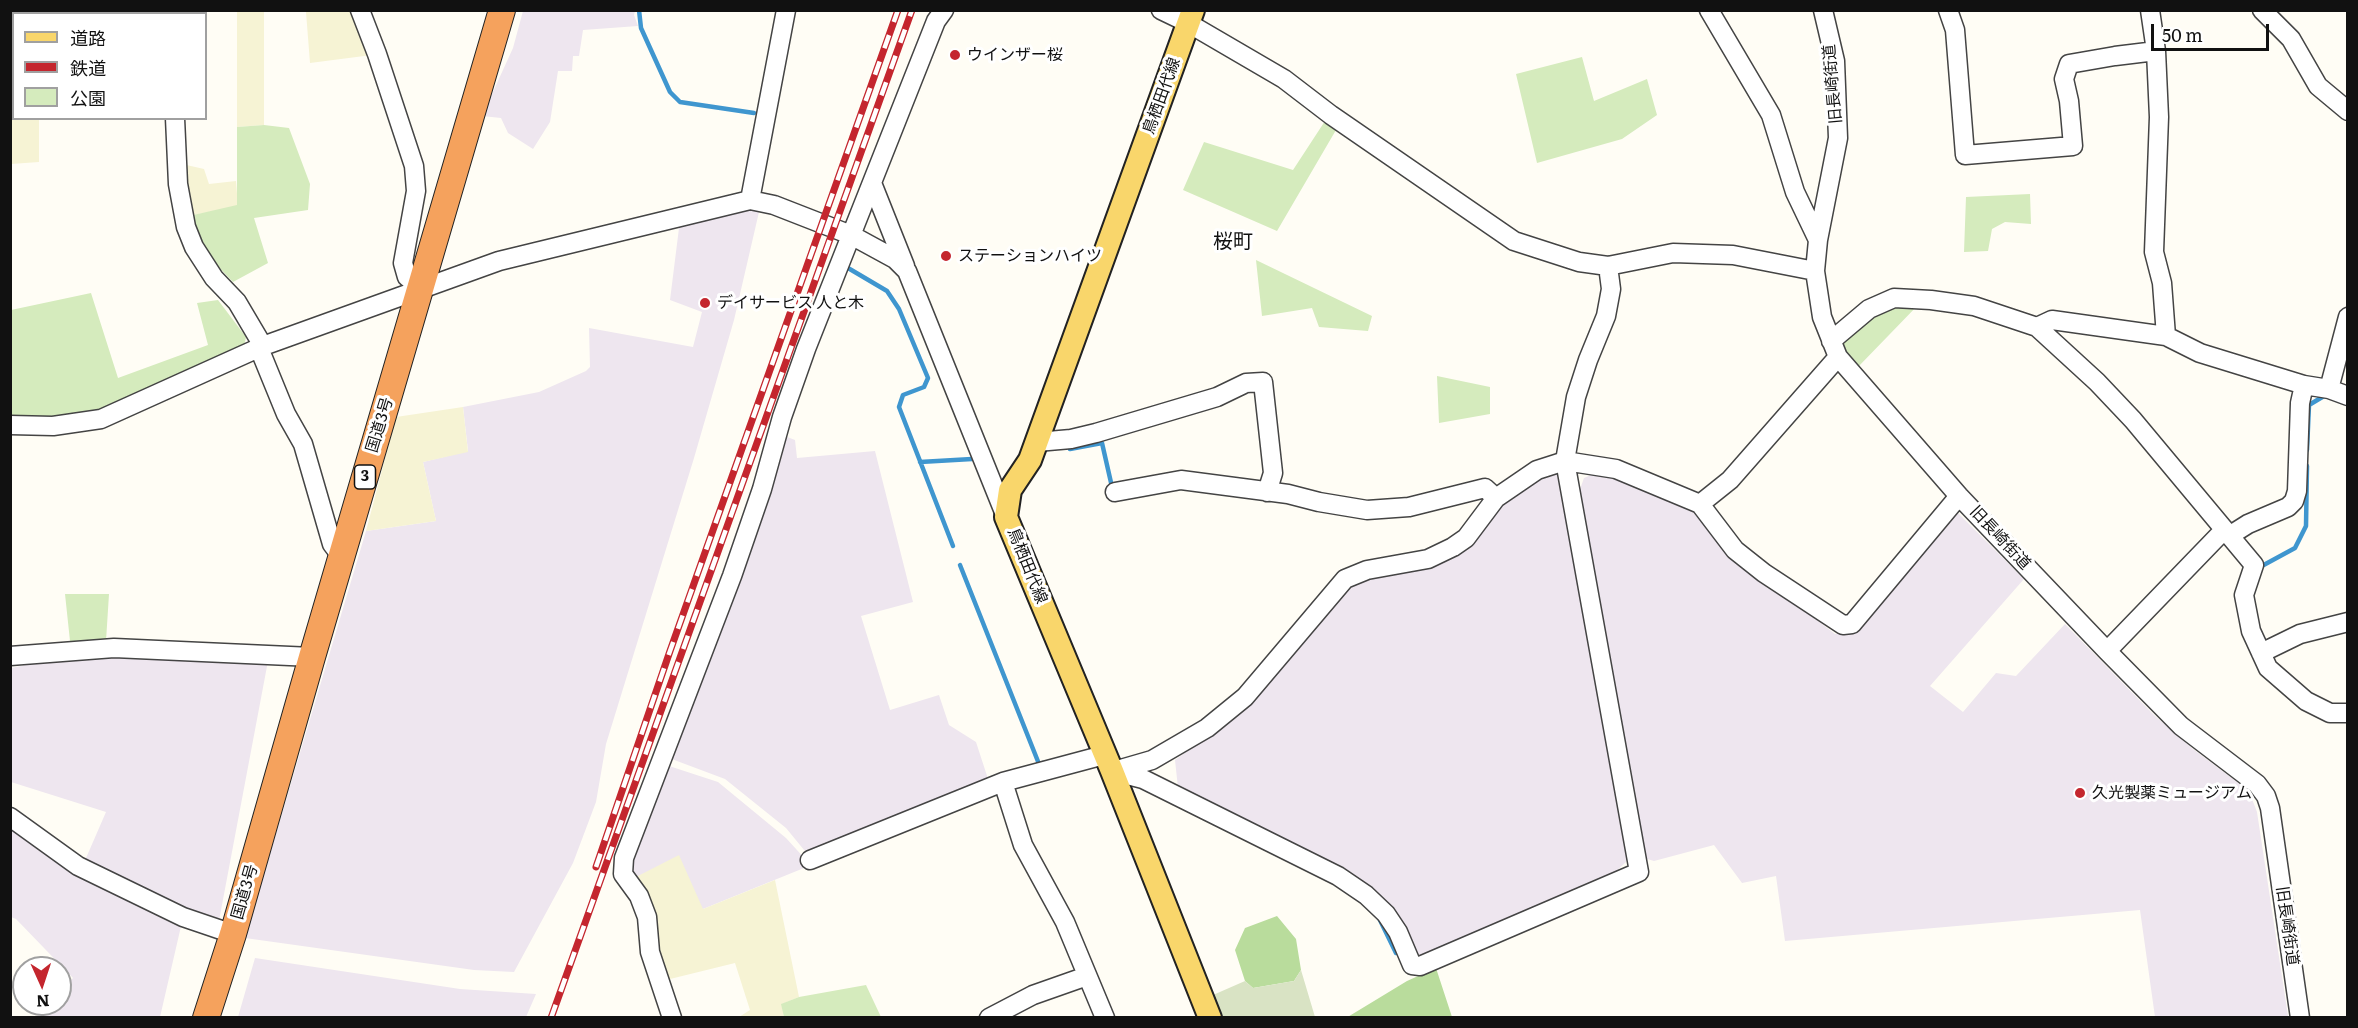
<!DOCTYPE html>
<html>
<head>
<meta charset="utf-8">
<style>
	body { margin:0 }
	#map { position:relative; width:2358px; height:1028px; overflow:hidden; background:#fffdf5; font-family:Literata,"Noto Sans JP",serif }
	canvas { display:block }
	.frame { position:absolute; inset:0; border:12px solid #111; pointer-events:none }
	.legend { position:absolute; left:12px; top:12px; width:195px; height:108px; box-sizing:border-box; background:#fff; border:2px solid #a0a0a0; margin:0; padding:8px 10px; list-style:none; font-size:18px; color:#111 }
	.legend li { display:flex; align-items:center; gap:12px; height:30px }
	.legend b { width:30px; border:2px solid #a0a0a0 }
	.north { position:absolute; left:12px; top:956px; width:60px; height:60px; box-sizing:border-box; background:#fff; border:2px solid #a0a0a0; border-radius:50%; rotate:177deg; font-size:16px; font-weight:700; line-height:24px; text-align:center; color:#111 }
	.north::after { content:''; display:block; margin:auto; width:21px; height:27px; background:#c4262e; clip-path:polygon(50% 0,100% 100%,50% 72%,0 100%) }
	.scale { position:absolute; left:2151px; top:24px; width:118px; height:27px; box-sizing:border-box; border:3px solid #111; border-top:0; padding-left:8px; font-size:18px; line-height:21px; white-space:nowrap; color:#111; -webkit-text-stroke:4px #fff; paint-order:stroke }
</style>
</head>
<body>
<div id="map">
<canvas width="2358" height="1028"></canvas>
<div class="frame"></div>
<ul class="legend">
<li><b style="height:8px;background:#f9d66b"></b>道路</li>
<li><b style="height:8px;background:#c4262e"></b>鉄道</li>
<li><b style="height:16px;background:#d5ebbd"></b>公園</li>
</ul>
<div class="north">N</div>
<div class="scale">50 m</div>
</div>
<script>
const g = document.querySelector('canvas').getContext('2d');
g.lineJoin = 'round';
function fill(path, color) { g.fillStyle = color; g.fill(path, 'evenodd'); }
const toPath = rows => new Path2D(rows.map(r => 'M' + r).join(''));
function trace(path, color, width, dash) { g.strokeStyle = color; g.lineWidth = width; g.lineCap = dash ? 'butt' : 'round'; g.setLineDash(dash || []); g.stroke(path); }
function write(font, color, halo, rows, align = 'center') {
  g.font = font + ' Literata,"Noto Sans JP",serif'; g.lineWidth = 6; g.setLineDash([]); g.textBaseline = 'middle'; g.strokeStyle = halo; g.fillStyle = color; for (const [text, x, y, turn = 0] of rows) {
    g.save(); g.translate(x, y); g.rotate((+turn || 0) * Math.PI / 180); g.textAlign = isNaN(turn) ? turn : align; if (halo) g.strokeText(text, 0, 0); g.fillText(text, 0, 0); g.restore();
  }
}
const industrial = toPath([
	[523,11,635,11,634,15,638,26,583,30,579,56,573,56,572,71,558,71,550,122,533,149,508,133,501,118,482,116,513,48],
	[737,207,759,212,734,320,694,458,606,744,596,802,573,863,514,972,474,970,245,938,366,531,436,521,423,462,468,451,463,407,539,392,586,371,590,367,589,328,693,347,702,312,670,300,680,220],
	[782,435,795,440,797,458,875,451,913,602,861,616,890,710,939,695,949,725,976,742,989,782,809,856,786,828,725,779,669,758],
	[1551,472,1560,475,1628,854,1626,862,1613,874,1594,880,1424,957,1413,951,1389,907,1355,876,1178,788,1175,760,1247,708,1356,581,1420,567,1503,501],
	[1601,474,1686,504,1725,550,1835,634,1851,633,1956,511,2024,579,1930,686,1963,712,1996,673,2016,676,2065,624,2155,716,2193,749,2249,791,2257,812,2288,1016,2155,1017,2140,910,1785,941,1776,876,1742,883,1714,845,1654,861,1644,858,1579,492,1584,478,1591,475],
	[120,653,268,661,218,926,83,865,106,812,11,782,11,668,64,657],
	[666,765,718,782,786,838,807,861,804,868,703,909,632,879,627,858],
	[10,825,182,922,160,1017,36,1017,49,1004,60,1004,60,992,73,978,16,919,11,917],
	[255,958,460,989,536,994,526,1017,238,1017]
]);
const farmland = toPath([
	[315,10,352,10,372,55,310,63,306,12],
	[237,11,264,11,264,125,237,127],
	[13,57,14,118,39,119,39,162,11,164,10,58],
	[182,164,204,169,209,184,236,181,238,206,189,216],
	[463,407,468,452,423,462,436,521,366,531,396,417],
	[679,855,703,909,775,880,799,997,782,1004,784,1017,739,1017,750,1010,735,963,666,980,632,879]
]);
const green = toPath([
	[1582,57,1594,101,1647,79,1657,115,1622,139,1537,163,1516,74],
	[1325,121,1336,130,1277,231,1183,190,1204,142,1293,170],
	[264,125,289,128,310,184,308,210,254,218,268,263,233,282,209,257,189,216,237,205,237,127],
	[2030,194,2031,224,2005,222,1992,229,1988,251,1964,252,1966,197],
	[1256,260,1372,316,1368,331,1319,327,1312,308,1262,316],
	[91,293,118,378,208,345,197,303,218,300,246,337,244,347,98,410,54,416,11,416,11,310],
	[1920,303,1857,368,1841,343,1874,311,1894,304],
	[1437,376,1490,387,1490,414,1439,423],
	[65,594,109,594,106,641,70,641],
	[866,985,881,1017,784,1017,781,1004,799,997]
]);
const forest = toPath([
	[1277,916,1296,939,1301,970,1294,981,1253,988,1245,981,1235,950,1245,928],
	[1436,968,1452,1017,1346,1018,1407,981]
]);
const cemetery = toPath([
	[1301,970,1315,1017,1221,1017,1213,995,1245,981,1253,988,1294,981]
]);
const stream = toPath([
	[639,10,641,28,670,92,680,102,754,113],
	[848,268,887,291,899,309,928,378,924,387,903,395,899,407,953,546],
	[1070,449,1102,443,1112,487],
	[2307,450,2309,405,2324,396],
	[920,462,972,459],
	[960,565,1039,764,1043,763],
	[2260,567,2295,548,2306,526,2307,466],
	[1379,918,1396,953]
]);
const minor = toPath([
	[170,10,170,14],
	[360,10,377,54,414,166,416,191,403,263,407,277,421,288],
	[1161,10,1188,23,1284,79,1331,115,1514,241,1579,262,1608,266,1673,253,1733,255,1815,271],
	[1709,10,1771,115,1795,192,1818,240],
	[1823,10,1835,61,1838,138,1818,240,1815,271,1822,317,1838,357,1959,496,2107,651,2181,726,2257,784,2266,796,2270,808,2300,1018],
	[1948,10,1955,30,1965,155,2073,146,2069,101,2064,79,2069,64,2115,56,2156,51],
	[2150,10,2156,51,2159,117,2154,252,2162,283,2166,336],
	[2262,10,2291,39,2318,86,2348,111],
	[175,118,178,184,186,227,194,247,214,278,237,302,263,346],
	[872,183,905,266],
	[750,200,786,10],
	[2037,327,2097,382,2133,420,2254,565,2244,595,2251,631,2268,668,2306,701,2330,713,2348,713],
	[1831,341,1869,309,1894,298,1931,300,1974,306,2037,327,2052,320,2166,336,2200,353,2304,385,2329,389,2348,396],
	[259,348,286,414,303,444,332,544,341,556],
	[2329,389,2348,317],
	[10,425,53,426,101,419,263,346,499,261,750,200,774,205,851,235,895,259,907,271,1006,517],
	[1037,442,1071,439,1096,433,1217,397,1246,383,1263,382,1273,473,1267,492],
	[1115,492,1181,480,1288,494,1319,502,1367,510,1409,507,1485,488,1496,498],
	[1700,504,1735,550,1764,573,1843,625,1852,624,1959,496],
	[2229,536,2248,524,2288,507,2294,501,2297,491,2300,403,2304,385],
	[2107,651,2224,530],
	[2261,653,2300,634,2348,622],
	[10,656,114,648,312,657],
	[1112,771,1143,779,1338,876,1366,895,1386,914,1398,932,1412,965,1420,966,1639,872,1565,461,1576,397,1588,360,1606,316,1611,289,1608,266],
	[1114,771,1152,760,1207,728,1245,697,1345,579,1367,570,1428,559,1453,547,1466,538,1496,498,1537,470,1565,461,1616,469,1700,504,1730,480,1838,357],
	[1003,782,1023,845,1065,922,1105,1018],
	[10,817,78,866,183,917,233,934],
	[810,860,1003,782,1104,755],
	[672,1018,650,952,647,917,639,896,623,874,624,858,732,576,762,489,782,417,806,349,936,21,944,10],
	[989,1018,1033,995,1087,976]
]);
const major = toPath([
	[1193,10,1030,460,1010,490,1006,517,1112,771,1210,1018]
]);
const highway = toPath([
	[206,1018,233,934,312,657,502,10]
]);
const rail = toPath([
	[596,867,670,651,898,10],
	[551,1018,912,10]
]);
const markers = [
	[955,55,6,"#c4262e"],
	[946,256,6,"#c4262e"],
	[705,303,6,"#c4262e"],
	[2080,793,6,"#c4262e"]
];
const shields = [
	[365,477,21]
];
const shieldNames = [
	["3",365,477]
];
const poiNames = [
	["ウインザー桜",967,55],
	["ステーションハイツ",958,256],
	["デイサービス 人と木",717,303],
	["久光製薬ミュージアム",2092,793]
];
const streetNames = [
	["旧長崎街道",1833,84,-95],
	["鳥栖田代線",1162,96,-70],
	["国道3号",380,425,-73],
	["旧長崎街道",2000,538,47],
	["鳥栖田代線",1027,566,68],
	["国道3号",245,892,-74],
	["旧長崎街道",2287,926,82]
];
const quarterNames = [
	["桜町",1233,242]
];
fill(industrial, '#eee6ef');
fill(farmland, '#f6f3d4');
fill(green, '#d5ebbd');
fill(forest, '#b9dc9c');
fill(cemetery, '#d9e3c4');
trace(stream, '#3f96cf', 4.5);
trace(minor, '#444', 21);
trace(major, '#222', 26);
trace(highway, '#222', 28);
trace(minor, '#fff', 18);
trace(major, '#f9d66b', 22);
trace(highway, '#f5a25d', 26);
trace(rail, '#c4262e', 7);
trace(rail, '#fff', 4.5, [14]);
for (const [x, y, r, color] of markers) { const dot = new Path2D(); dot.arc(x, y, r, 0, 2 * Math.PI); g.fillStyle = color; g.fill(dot); trace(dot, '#fff', 2); }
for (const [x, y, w] of shields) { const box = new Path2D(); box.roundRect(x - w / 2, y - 12, w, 24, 4.5); g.fillStyle = '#fff'; g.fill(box); trace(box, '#111', 1.5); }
write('bold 15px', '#111', null, shieldNames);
write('16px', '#111', '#fff', poiNames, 'left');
write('16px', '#111', '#fff', streetNames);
write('20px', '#111', '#fff', quarterNames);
</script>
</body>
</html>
